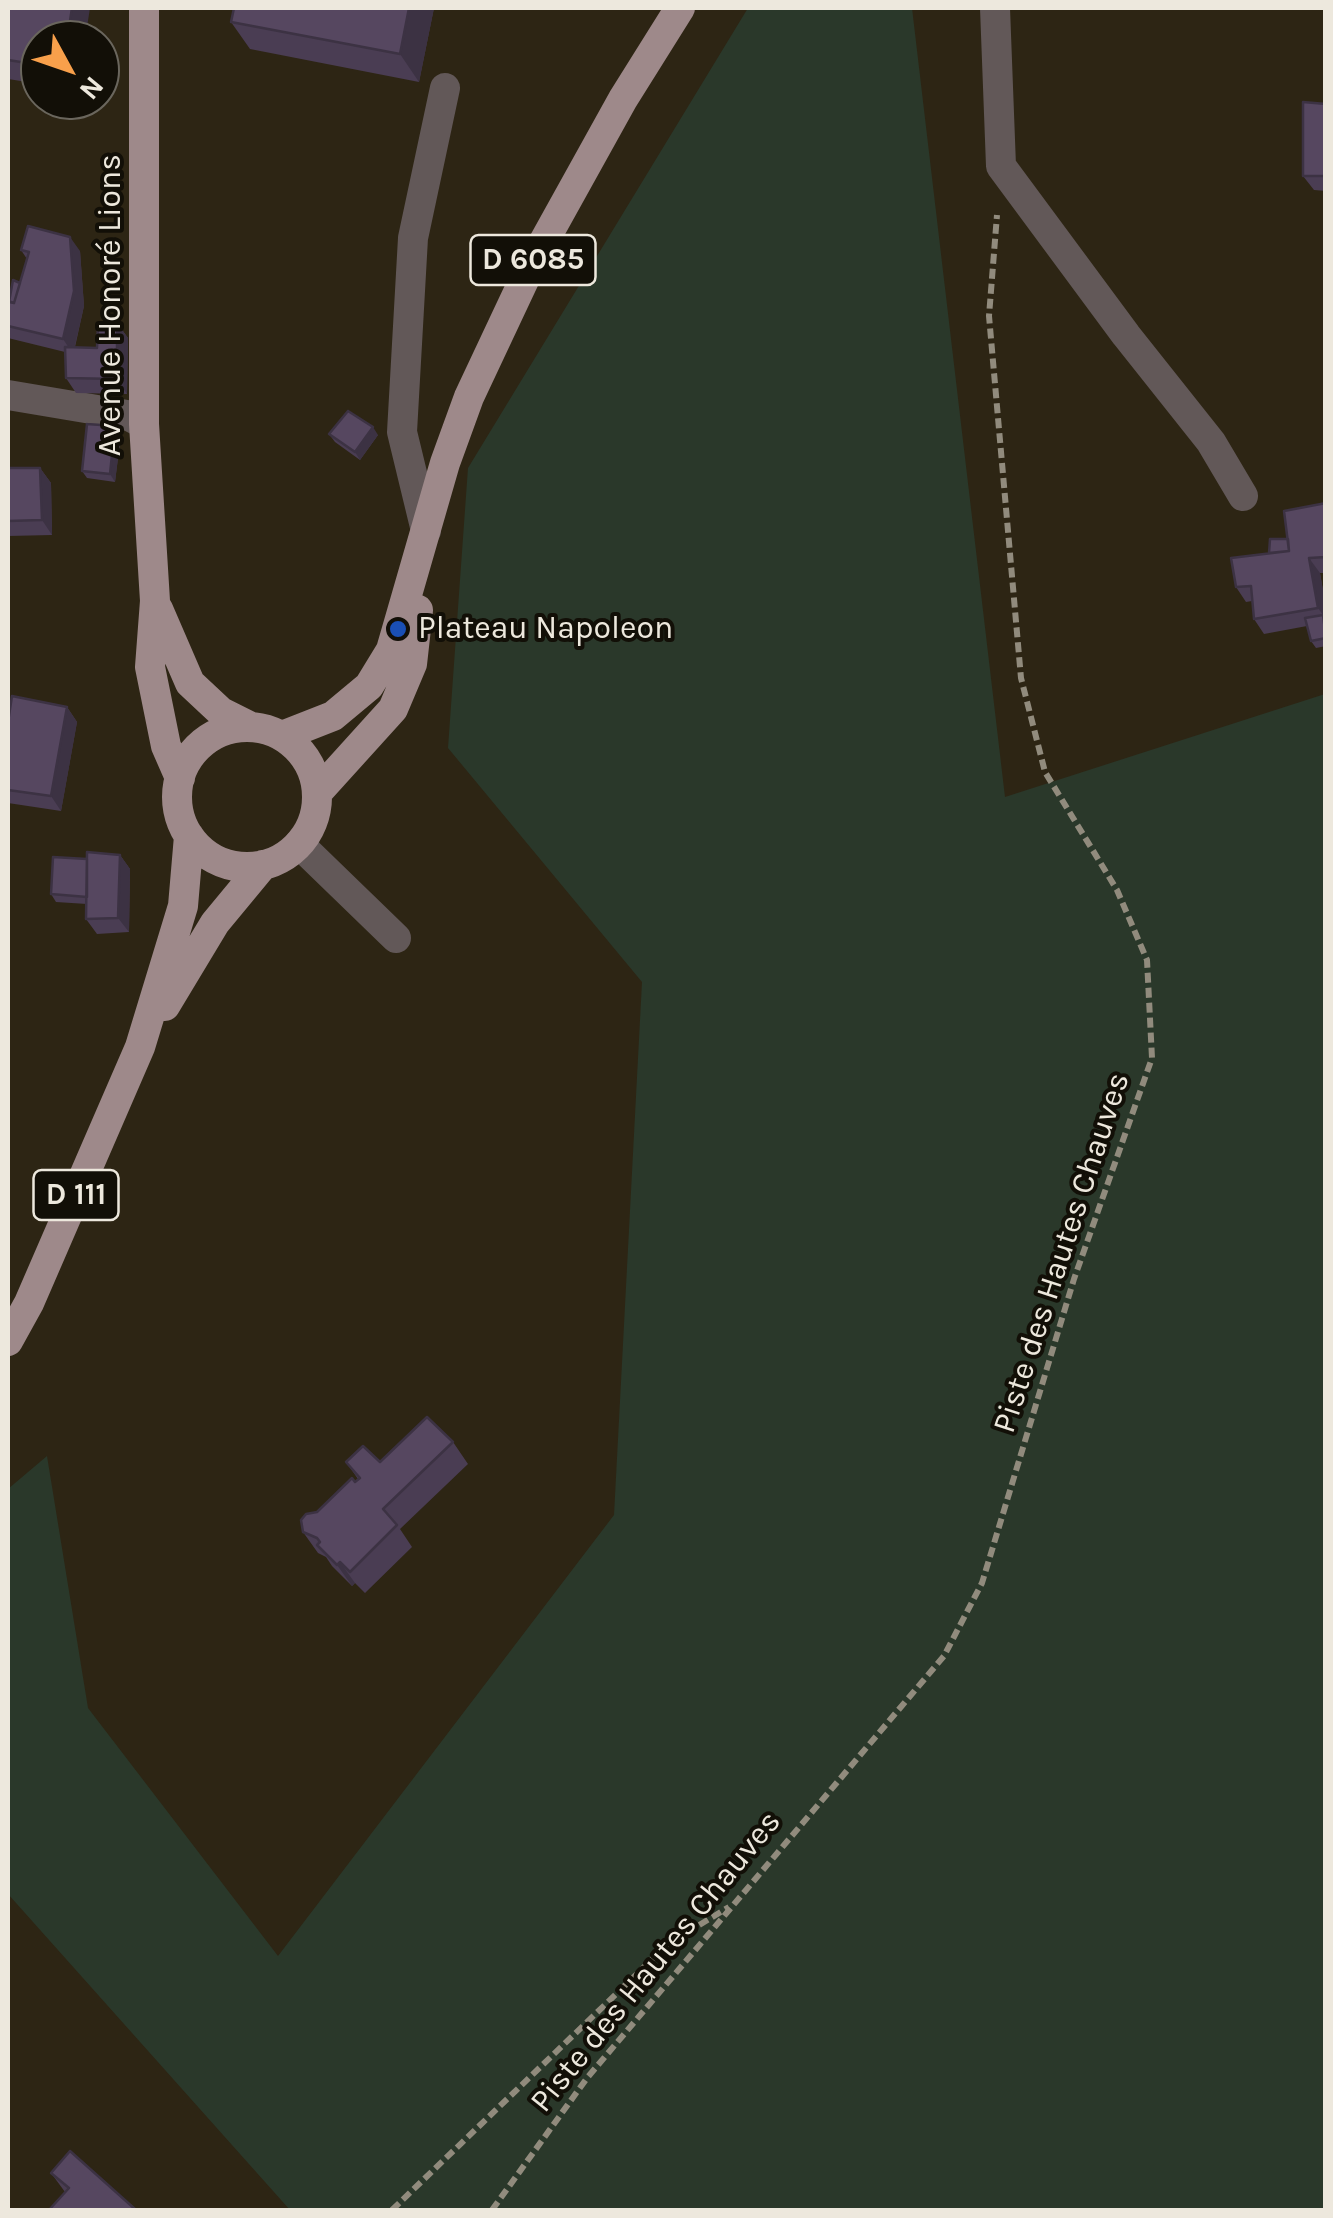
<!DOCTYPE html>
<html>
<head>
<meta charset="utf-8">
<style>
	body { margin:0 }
	#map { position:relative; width:1333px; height:2218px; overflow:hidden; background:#2d2514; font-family:Karla,sans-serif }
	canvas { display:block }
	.frame { position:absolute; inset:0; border:10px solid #ede8dd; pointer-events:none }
	.north { position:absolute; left:20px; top:20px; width:100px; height:100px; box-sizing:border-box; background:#120f07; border:2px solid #6a665d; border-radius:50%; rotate:130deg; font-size:28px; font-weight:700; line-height:40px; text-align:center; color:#ede8dd }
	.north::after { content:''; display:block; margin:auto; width:35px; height:45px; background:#f8a04b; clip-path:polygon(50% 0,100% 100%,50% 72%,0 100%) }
</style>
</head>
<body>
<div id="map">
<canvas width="1333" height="2218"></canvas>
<div class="frame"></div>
<div class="north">N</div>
</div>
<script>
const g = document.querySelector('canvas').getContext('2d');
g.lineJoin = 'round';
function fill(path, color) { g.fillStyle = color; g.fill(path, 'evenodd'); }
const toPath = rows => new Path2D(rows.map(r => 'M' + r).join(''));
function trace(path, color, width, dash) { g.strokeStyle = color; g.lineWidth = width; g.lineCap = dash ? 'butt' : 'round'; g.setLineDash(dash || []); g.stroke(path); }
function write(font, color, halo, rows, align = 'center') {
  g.font = font + ' Karla,sans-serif'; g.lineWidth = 8; g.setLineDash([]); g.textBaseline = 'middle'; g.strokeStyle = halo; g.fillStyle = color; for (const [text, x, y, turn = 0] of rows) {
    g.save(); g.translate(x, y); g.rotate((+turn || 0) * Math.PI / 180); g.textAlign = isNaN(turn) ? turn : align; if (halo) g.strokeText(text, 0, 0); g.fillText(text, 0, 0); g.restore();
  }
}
const green = toPath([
	[748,8,912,8,1005,797,1325,694,1325,2210,290,2210,8,1894,8,1489,47,1456,88,1708,278,1956,614,1515,642,982,448,748,468,468]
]);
const path = toPath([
	[392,2210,668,1944,729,1907],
	[492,2210,587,2078,944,1656,982,1583,1074,1279,1152,1058,1147,960,1117,890,1045,772,1021,678,989,316,997,215]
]);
const minor = toPath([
	[995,8,1001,166,1126,335,1211,442,1243,496],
	[8,395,127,415,144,424],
	[426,531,402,432,413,238,445,88],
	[299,844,396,938]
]);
const major = toPath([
	[144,8,144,424,155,601,150,667,166,746,180,778],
	[158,609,190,683,221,712,251,727],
	'177 797a70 70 0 1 1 140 0a70 70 0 1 1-140 0Z',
	[282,736,333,716,369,686,391,650,445,463,469,397,532,263,623,99,680,8],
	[317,793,393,709,412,664,418,610],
	[165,1006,215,923,263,865],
	[8,1341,29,1303,140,1047,183,906,189,836]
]);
const wall = toPath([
	[8,8,40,40,40,84,8,79],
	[434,8,419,82,250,49,231,22],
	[1326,104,1326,191,1314,190,1303,176],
	[21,250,80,251,84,306,75,347,97,348,117,323,128,338,127,394,76,393,66,378,65,352,8,338,8,301,9,302,20,283,27,259],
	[121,434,115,482,87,478,82,471],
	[329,434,378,435,360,460,335,442],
	[8,468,40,468,51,483,52,535,8,536],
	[1326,503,1326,573,1320,573,1326,608,1326,646,1316,648,1311,641,1307,626,1264,634,1254,619,1252,601,1246,602,1236,587,1269,553,1288,539],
	[67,707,77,722,61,811,8,803,8,722],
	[120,855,130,869,129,932,97,934,86,919,87,904,56,902,51,894,87,859],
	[453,1442,468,1464,400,1529,412,1547,365,1593,355,1583,352,1586,332,1566,326,1557,318,1553,303,1532,317,1512,358,1479,346,1462,380,1462],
	[51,2173,136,2210,65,2192]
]);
const shadedWall = toPath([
	[72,8,90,8,85,40,67,40],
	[409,8,434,8,419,82,400,54],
	[70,237,80,251,84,306,73,354,63,339],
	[117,323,128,338,127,394,117,379],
	[115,426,121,434,115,482,110,474],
	[373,427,378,435,360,460,355,452],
	[40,468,51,483,52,535,42,520],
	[1309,558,1320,573,1326,608,1326,619,1318,608],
	[67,707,77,722,61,811,51,796],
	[120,855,130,869,129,932,118,918],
	[340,1562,355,1583,352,1586,337,1565]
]);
const building = toPath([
	[8,8,72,8,67,40,40,40,40,65,8,60,8,8],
	[234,8,409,8,400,54,231,22,234,8],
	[1303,102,1326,104,1326,176,1303,176,1303,102],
	[28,226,70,237,74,291,63,339,8,326,8,301,14,303,29,252,21,250,28,226],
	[13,280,20,283,14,303,9,302,13,280],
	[117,323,117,379,66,378,65,347,97,348,98,325,117,323],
	[348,411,373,427,355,452,329,434,348,411],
	[87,424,115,426,110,474,82,471,87,424],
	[8,468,40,468,42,520,8,521,8,468],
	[1326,503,1326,557,1309,558,1318,608,1254,619,1251,586,1236,587,1231,558,1289,551,1284,511,1326,503],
	[1270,539,1288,539,1289,551,1269,553,1270,539],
	[1323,615,1326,638,1311,641,1305,618,1323,615],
	[12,696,67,707,51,796,8,790,8,722,12,696],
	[87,852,120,855,118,918,86,919,87,852],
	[53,857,87,859,87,897,51,894,53,857],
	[427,1417,453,1442,383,1509,397,1525,350,1572,340,1562,337,1565,317,1545,320,1542,317,1538,303,1532,301,1520,306,1514,317,1512,352,1478,355,1482,360,1478,346,1462,363,1446,380,1462,427,1417],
	[70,2151,136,2210,49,2210,69,2188,51,2173,70,2151]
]);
const markers = [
	[398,629,10,"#1a4fb4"]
];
const shields = [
	[533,260,125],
	[76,1195,85]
];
const shieldNames = [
	["D 6085",533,260],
	["D 111",76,1195]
];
const streetNames = [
	["Avenue Honoré Lions",111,305,-90],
	["Piste des Hautes Chauves",1062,1253,-72],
	["Piste des Hautes Chauves",656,1962,-51]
];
const poiNames = [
	["Plateau Napoleon",418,629]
];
fill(green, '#2a382a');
trace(path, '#918b7d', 6, [10, 5]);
trace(minor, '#625858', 30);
trace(major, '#9e898a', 30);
fill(wall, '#4a3d53');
fill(shadedWall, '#3c3243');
fill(building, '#564760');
trace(building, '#3c3243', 2.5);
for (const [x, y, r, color] of markers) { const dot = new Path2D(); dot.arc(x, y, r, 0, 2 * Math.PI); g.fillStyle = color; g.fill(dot); trace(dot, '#120f07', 4); }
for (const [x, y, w] of shields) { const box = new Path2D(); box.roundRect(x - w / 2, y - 25, w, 50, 8); g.fillStyle = '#120f07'; g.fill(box); trace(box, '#ede8dd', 2.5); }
write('bold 30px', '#ede8dd', null, shieldNames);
write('32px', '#ede8dd', '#120f07', streetNames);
write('32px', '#ede8dd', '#120f07', poiNames, 'left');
</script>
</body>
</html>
